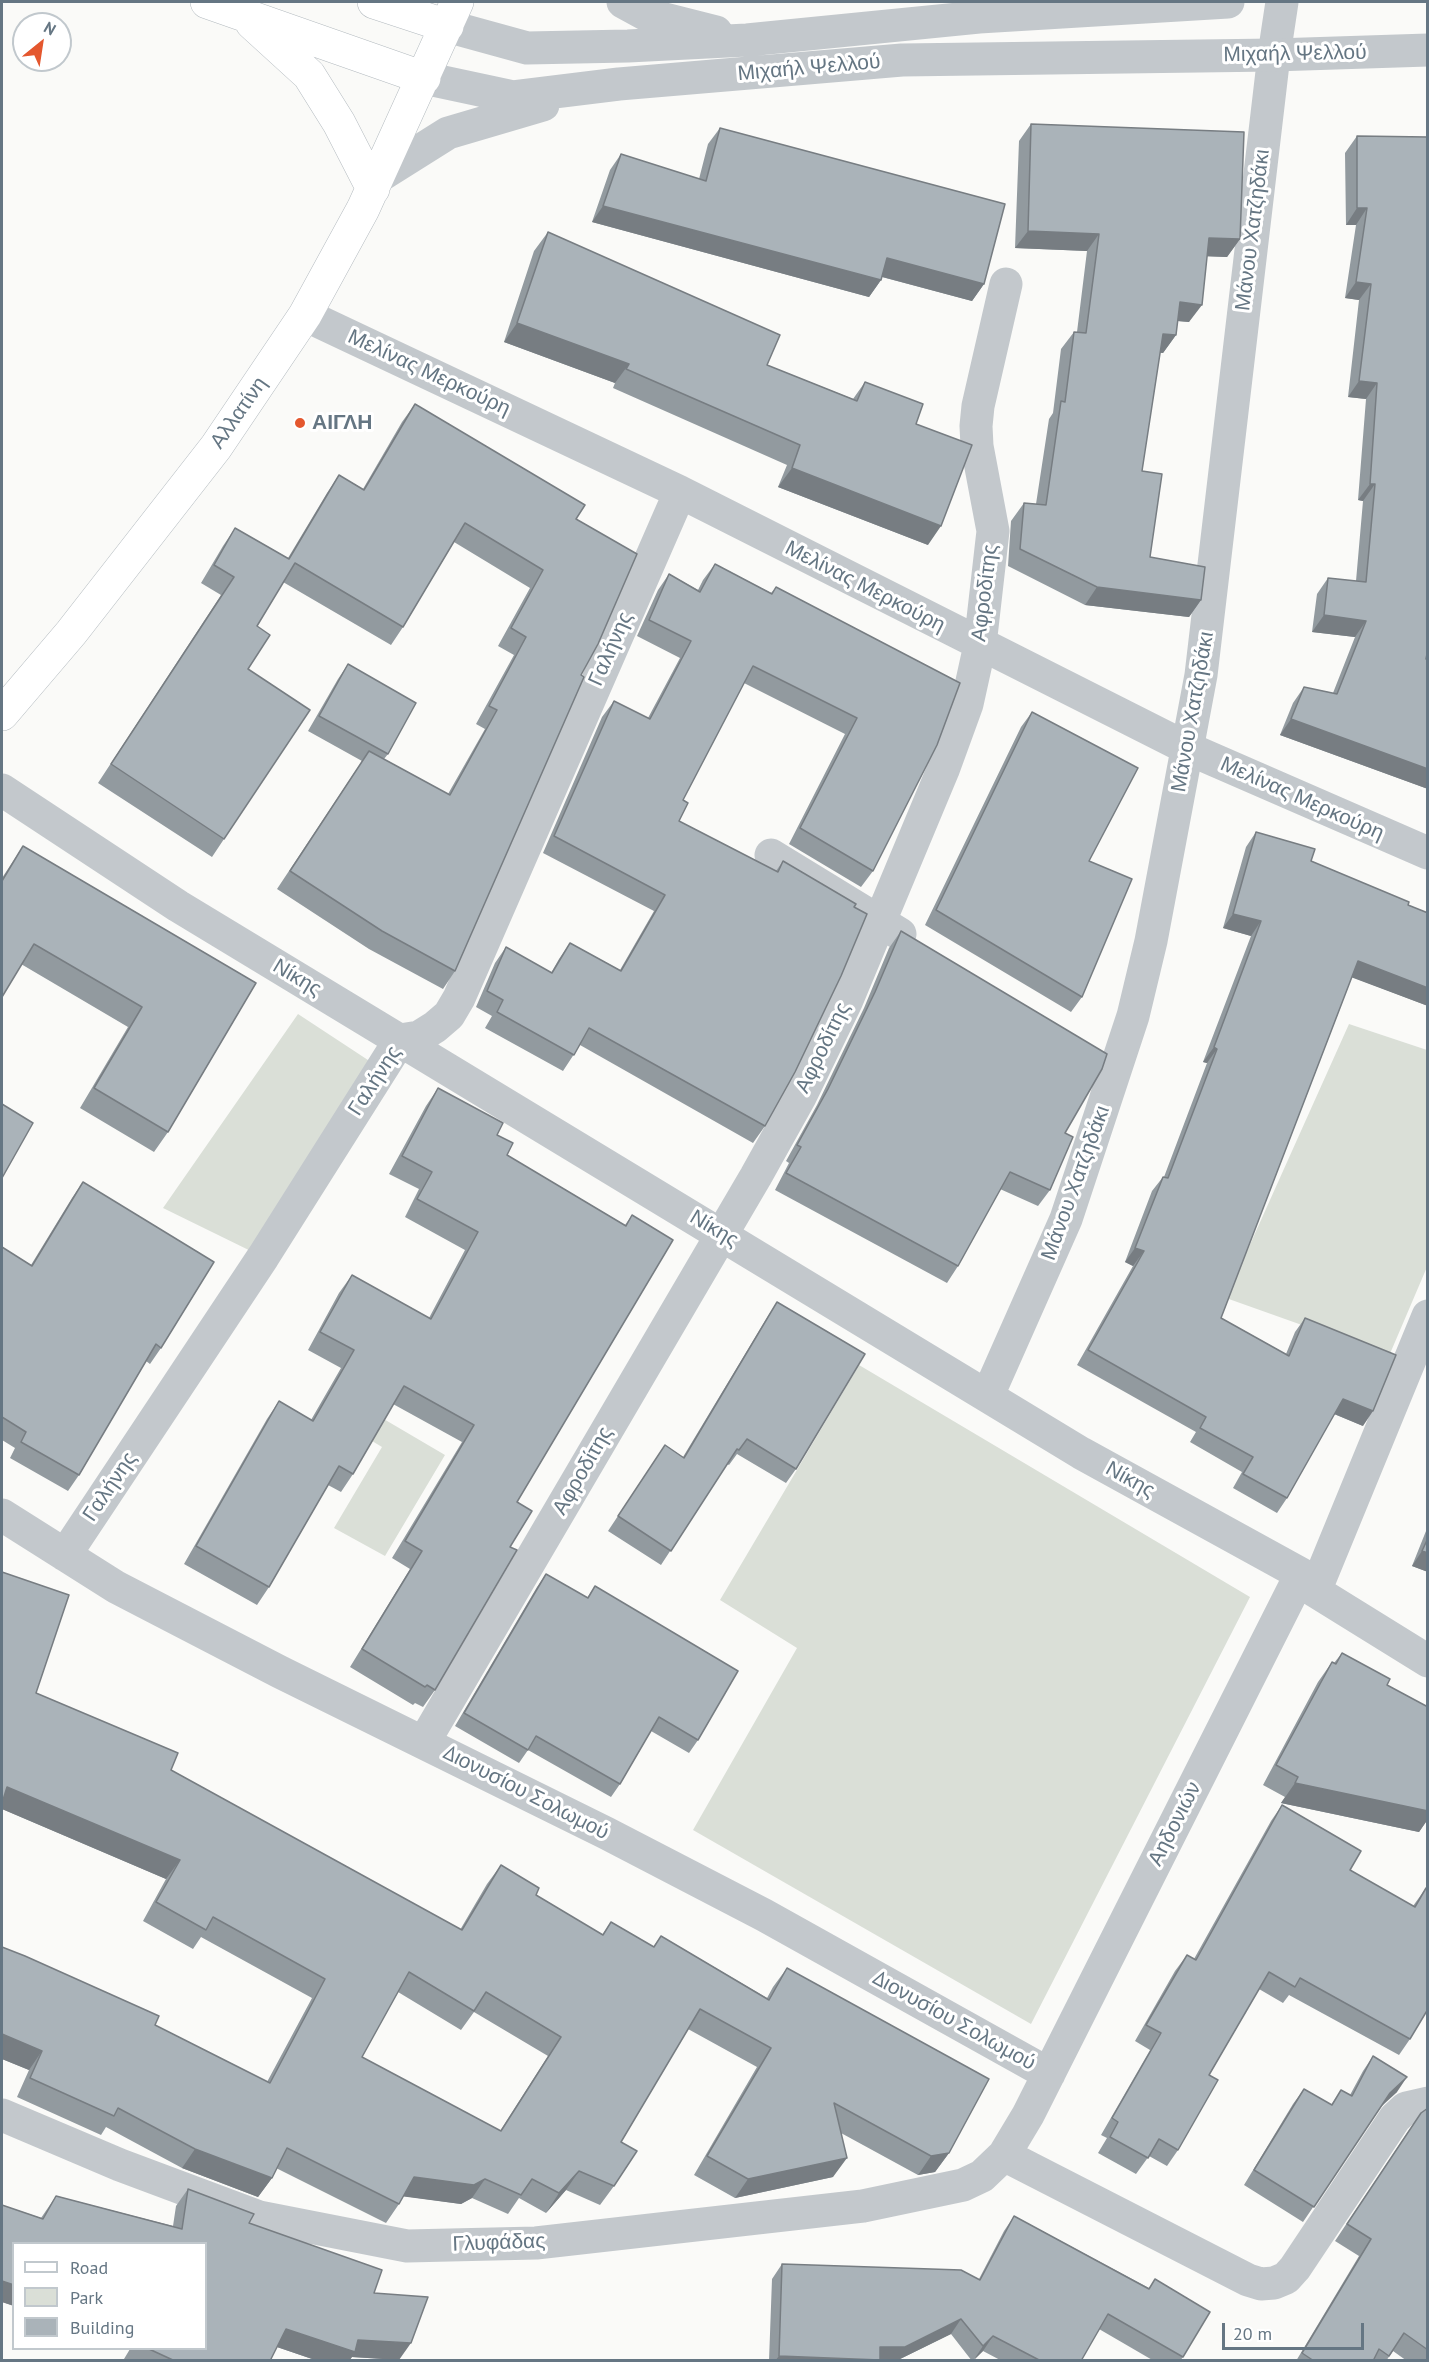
<!DOCTYPE html>
<html>
<head>
<meta charset="utf-8">
<style>
	body { margin:0 }
	#map { position:relative; width:1429px; height:2362px; overflow:hidden; background:#fafaf8; font-family:"PT Sans",sans-serif }
	canvas { display:block }
	.frame { position:absolute; inset:0; border:3px solid #657683; pointer-events:none }
	.legend { position:absolute; left:12px; top:2242px; width:195px; height:108px; box-sizing:border-box; background:#fff; border:2px solid #c1c8cd; margin:0; padding:8px 10px; list-style:none; font-size:18px; color:#657683 }
	.legend li { display:flex; align-items:center; gap:12px; height:30px }
	.legend b { width:30px; border:2px solid #c1c8cd }
	.north { position:absolute; left:12px; top:12px; width:60px; height:60px; box-sizing:border-box; background:#fff; border:2px solid #c1c8cd; border-radius:50%; rotate:30deg; font-size:16px; font-weight:700; line-height:24px; text-align:center; color:#657683 }
	.north::after { content:''; display:block; margin:auto; width:21px; height:27px; background:#e4572e; clip-path:polygon(50% 0,100% 100%,50% 72%,0 100%) }
	.scale { position:absolute; left:1222px; top:2323px; width:142px; height:27px; box-sizing:border-box; border:3px solid #657683; border-top:0; padding-left:8px; font-size:18px; line-height:21px; white-space:nowrap; color:#657683; -webkit-text-stroke:4px #fff; paint-order:stroke }
</style>
</head>
<body>
<div id="map">
<canvas width="1429" height="2362"></canvas>
<div class="frame"></div>
<ul class="legend">
<li><b style="height:8px;background:#fff"></b>Road</li>
<li><b style="height:16px;background:#dadfd7"></b>Park</li>
<li><b style="height:16px;background:#aab3b9"></b>Building</li>
</ul>
<div class="north">N</div>
<div class="scale">20 m</div>
</div>
<script>
const g = document.querySelector('canvas').getContext('2d');
g.lineJoin = 'round';
function fill(path, color) { g.fillStyle = color; g.fill(path, 'evenodd'); }
const toPath = rows => new Path2D(rows.map(r => 'M' + r).join(''));
function trace(path, color, width, dash) { g.strokeStyle = color; g.lineWidth = width; g.lineCap = dash ? 'butt' : 'round'; g.setLineDash(dash || []); g.stroke(path); }
function write(font, color, halo, rows, align = 'center') {
  g.font = font + ' "PT Sans",sans-serif'; g.lineWidth = 6; g.setLineDash([]); g.textBaseline = 'middle'; g.strokeStyle = halo; g.fillStyle = color; for (const [text, x, y, turn = 0] of rows) {
    g.save(); g.translate(x, y); g.rotate((+turn || 0) * Math.PI / 180); g.textAlign = isNaN(turn) ? turn : align; if (halo) g.strokeText(text, 0, 0); g.fillText(text, 0, 0); g.restore();
  }
}
const green = toPath([
	[298,1014,371,1062,263,1257,163,1208],
	[1349,1024,1427,1050,1427,1267,1389,1356,1226,1298],
	[859,1365,1250,1597,1031,2024,693,1830,797,1648,720,1600],
	[365,1408,445,1455,385,1556,334,1528,382,1447,352,1429]
]);
const minor = toPath([
	[305,315,680,492,1189,749,1428,853],
	[2,790,178,906,1081,1453,1301,1574,1315,1591,1428,1661],
	[771,855,900,934],
	[988,1395,1066,1219,1133,1016,1151,941,1201,675,1274,55,1282,2],
	[2,1515,116,1587,280,1672,606,1833,764,1915,1049,2074],
	[65,1555,263,1257,400,1040,419,1037,435,1027,449,1015,459,998,680,492],
	[1301,1574,1028,2115,1004,2155,1248,2280,1261,2284,1274,2283,1286,2278,1295,2268,1395,2118,1406,2108,1428,2103],
	[1315,1591,1428,1316],
	[424,1742,756,1176,800,1097,847,1000,943,770,967,704,980,645,993,531,977,446,976,426,978,406,1006,284],
	[2,2115,120,2165,259,2217,407,2246,536,2243,863,2206,963,2185,982,2176,1004,2155]
]);
const tertiary = toPath([
	[623,2,645,14,716,32],
	[447,26,527,48,628,46,747,40,979,17,1228,2],
	[424,78,513,97,619,84,902,60,1274,55,1428,50],
	[378,177,448,133,543,105]
]);
const secondary = toPath([
	[207,2,424,78],
	[374,2,447,26],
	[252,23,309,75,339,123,373,189],
	[2,714,71,633,216,447,305,315,363,209,457,2]
]);
const wall = toPath([
	[1031,124,1240,239,1227,257,1207,256,1189,322,1177,321,1176,335,1163,353,1160,353,1142,471,1150,557,1201,600,1189,617,1085,605,1008,566,1011,521,1024,503,1036,504,1049,419,1053,413,1061,349,1074,332,1077,332,1087,251,1015,248,1019,141],
	[720,128,984,284,972,301,882,277,881,280,869,297,592,222,610,170,621,154,699,179,708,144],
	[1357,136,1426,659,1428,660,1428,789,1280,735,1293,703,1304,687,1333,693,1355,637,1312,632,1317,594,1328,578,1356,581,1363,501,1358,500,1366,399,1348,397,1359,300,1345,298,1356,225,1346,225,1345,153],
	[548,232,767,365,853,399,865,382,928,545,778,487,787,465,613,388,615,383,504,342,534,251],
	[415,404,576,519,581,675,455,971,443,989,369,949,277,889,362,761,308,731,338,679,348,664,388,754,384,759,448,794,485,729,476,724,514,655,498,646,530,588,454,542,403,627,391,645,283,582,257,626,248,669,224,839,212,857,98,783,221,595,201,583,223,546,235,528,288,558,327,493,339,475,363,489,402,422],
	[715,564,771,593,776,587,960,683,873,871,861,887,789,844,845,734,744,683,683,800,679,821,776,871,783,861,765,1126,753,1143,580,1045,563,1071,485,1028,492,1016,476,1007,495,963,506,947,551,973,559,959,570,943,620,970,654,911,543,853,602,717,614,701,648,718,680,658,637,636,658,590,669,574,698,590,703,580],
	[1032,712,1089,861,1082,997,1071,1012,925,925,1021,727],
	[1256,832,1311,861,1408,905,1428,913,1428,1006,1352,977,1221,1318,1286,1354,1295,1332,1305,1318,1363,1426,1334,1414,1287,1498,1277,1513,1233,1488,1242,1472,1190,1442,1196,1432,1077,1365,1133,1266,1125,1262,1152,1191,1163,1177,1164,1177,1207,1063,1203,1062,1251,936,1223,928,1246,847],
	[23,846,256,983,168,1132,154,1152,80,1108,128,1027,21,964,2,997,2,878],
	[901,931,1065,1133,1050,1190,1038,1206,1000,1189,958,1266,947,1283,775,1190,789,1163,786,1161,817,1105,864,1008,889,948],
	[438,1088,497,1135,507,1155,625,1225,632,1215,517,1502,510,1547,435,1690,423,1707,415,1703,413,1705,350,1667,410,1569,392,1558,462,1442,393,1404,353,1474,341,1492,328,1485,269,1587,257,1605,184,1564,267,1419,279,1401,311,1420,341,1368,308,1350,339,1293,352,1275,429,1318,465,1250,405,1217,419,1189,389,1174,426,1106],
	[83,1182,161,1348,150,1364,146,1361,79,1475,68,1491,10,1458,15,1448,2,1440,2,1247,31,1265,72,1198],
	[777,1302,796,1469,786,1483,737,1454,729,1465,727,1464,661,1565,608,1531,665,1445,683,1457,768,1316],
	[1428,1526,1428,1572,1412,1566],
	[2,1572,36,1693,171,1770,460,1930,487,1884,501,1865,536,1895,602,1935,611,1922,653,1947,661,1936,767,1998,773,1987,787,1968,949,2153,935,2172,918,2175,841,2133,833,2177,735,2198,694,2175,757,2067,688,2029,621,2142,614,2186,600,2205,566,2190,546,2213,519,2198,508,2214,472,2198,461,2204,403,2196,399,2204,386,2223,276,2168,272,2178,258,2197,182,2168,106,2127,101,2135,17,2097,29,2070,2,2059,155,2025,267,2082,312,1998,201,1937,193,1949,143,1921,166,1879,2,1809],
	[398,1992,461,2030,474,2012,548,2056,500,2131,362,2057],
	[546,1574,587,1598,595,1586,698,1740,689,1753,651,1731,620,1784,611,1797,528,1750,519,1763,455,1726,537,1587],
	[1342,1653,1387,1685,1428,1707,1428,1819,1419,1832,1281,1803,1285,1797,1263,1785,1318,1682,1332,1662,1334,1663],
	[1282,1805,1350,1870,1413,1906,1426,1888,1410,2039,1399,2055,1289,1995,1283,2003,1259,1989,1209,2075,1178,2150,1167,2166,1149,2156,1136,2174,1098,2153,1107,2138,1101,2135,1150,2050,1135,2041,1175,1971,1187,1955,1194,1959,1271,1821],
	[1373,2056,1397,2092,1381,2107,1303,2222,1244,2185,1293,2104,1304,2089,1331,2105,1341,2090,1350,2095,1363,2071],
	[1428,2108,1428,2361,1407,2361,1393,2351,1386,2361,1296,2361,1359,2256,1335,2241,1409,2130,1421,2113],
	[188,2189,374,2293,399,2360,352,2357,349,2361,318,2361,277,2347,270,2361,127,2361,124,2359,130,2349,206,2349,206,2244,14,2244,14,2306,2,2302,2,2205,41,2218,56,2196,173,2226,176,2206],
	[1014,2216,1149,2288,1155,2279,1183,2357,1180,2361,1154,2361,1099,2329,1081,2361,1002,2361,983,2351,972,2361,951,2334,896,2361,769,2361,772,2279,782,2264,979,2279,1004,2231]
]);
const shadedWall = toPath([
	[603,206,881,280,869,297,592,222],
	[1357,208,1367,208,1356,225,1346,225],
	[1028,231,1099,234,1087,251,1015,248],
	[1209,238,1240,239,1227,257,1196,256],
	[887,258,984,284,972,301,875,275],
	[1356,282,1371,284,1359,300,1345,298],
	[1180,302,1202,305,1189,322,1167,320],
	[517,323,629,364,615,383,504,342],
	[1163,334,1176,335,1163,353,1151,351],
	[1359,381,1377,383,1366,399,1348,397],
	[792,468,941,526,928,545,778,487],
	[1370,484,1375,484,1363,501,1358,500],
	[1097,587,1201,600,1189,617,1085,605],
	[1324,615,1366,621,1355,637,1312,632],
	[1291,719,1428,769,1428,789,1280,735],
	[1233,914,1261,921,1251,936,1223,928],
	[1358,961,1428,988,1428,1006,1348,976],
	[1214,1047,1217,1049,1207,1063,1203,1062],
	[1135,1248,1144,1251,1133,1266,1125,1262],
	[1343,1399,1373,1411,1363,1426,1332,1413],
	[1422,1551,1428,1553,1428,1572,1412,1566],
	[1295,1783,1428,1811,1428,1819,1419,1832,1281,1803],
	[7,1787,180,1860,166,1879,2,1809,2,1795],
	[2,2034,42,2051,29,2070,2,2059],
	[1407,2077,1397,2092,1379,2108,1390,2093],
	[195,2149,272,2178,258,2197,182,2168],
	[949,2153,935,2172,918,2175,931,2156],
	[847,2158,833,2177,735,2198,748,2179],
	[579,2171,566,2190,546,2213,559,2193],
	[414,2177,485,2179,472,2198,461,2204,400,2196],
	[2,2281,14,2285,14,2306,2,2302],
	[961,2319,951,2334,896,2361,775,2361,779,2356],
	[286,2329,358,2340,411,2343,399,2360,352,2357,349,2361,318,2361,274,2346],
	[993,2336,983,2351,973,2361,983,2346]
]);
const building = toPath([
	[1031,124,1244,132,1240,239,1209,238,1202,305,1180,302,1176,335,1163,334,1142,471,1162,474,1150,557,1205,567,1201,600,1097,587,1020,549,1024,503,1046,505,1061,401,1065,402,1074,332,1086,333,1099,234,1028,231,1031,124],
	[720,128,1005,204,984,284,887,258,881,280,603,206,621,154,706,181,720,128],
	[1357,136,1428,137,1428,649,1426,659,1428,660,1428,769,1291,719,1304,687,1337,694,1366,621,1324,615,1328,578,1366,582,1375,484,1370,484,1377,383,1359,381,1371,284,1356,282,1367,208,1357,208,1357,136],
	[548,232,780,335,767,365,857,401,865,382,923,404,916,424,972,445,941,526,792,468,800,445,626,369,629,364,517,323,548,232],
	[415,404,585,505,576,519,637,554,598,644,581,675,584,677,455,971,382,931,290,871,369,751,450,795,497,710,489,706,526,637,511,628,543,570,465,523,403,627,295,563,257,626,270,635,248,669,310,710,224,839,111,764,234,577,214,565,235,528,289,559,339,475,364,490,415,404],
	[715,564,772,594,776,587,960,683,937,745,873,871,800,828,857,718,753,666,683,800,688,803,679,821,778,872,783,861,856,904,854,907,867,914,841,976,795,1072,765,1126,589,1028,574,1055,497,1012,503,1000,487,991,506,947,552,973,570,943,621,971,665,895,554,836,614,701,650,719,691,641,649,620,669,574,700,592,715,564],
	[348,664,416,703,388,754,319,716,348,664],
	[1032,712,1138,768,1089,861,1132,879,1082,997,936,910,1032,712],
	[1256,832,1315,849,1311,861,1409,902,1408,905,1428,913,1428,988,1358,961,1221,1318,1289,1356,1305,1318,1396,1355,1373,1411,1343,1399,1287,1498,1243,1474,1253,1457,1200,1428,1206,1417,1088,1350,1144,1251,1135,1248,1163,1177,1168,1178,1217,1049,1214,1047,1261,921,1233,914,1256,832],
	[23,846,256,983,168,1132,94,1088,142,1007,34,944,2,997,2,881,23,846],
	[901,931,1107,1054,1102,1069,1065,1133,1073,1137,1050,1190,1010,1172,958,1266,786,1173,801,1147,797,1145,828,1089,875,992,901,931],
	[438,1088,503,1123,497,1135,513,1143,507,1155,626,1226,632,1215,673,1240,517,1502,532,1511,510,1547,517,1550,435,1690,427,1685,425,1687,362,1649,422,1551,405,1541,474,1425,404,1386,353,1474,339,1466,269,1587,196,1546,279,1401,313,1421,354,1350,320,1332,352,1275,431,1319,478,1232,417,1199,432,1172,402,1156,438,1088],
	[2,1104,33,1123,2,1178,2,1104],
	[83,1182,214,1262,161,1348,156,1344,79,1475,21,1442,26,1432,2,1417,2,1247,32,1266,83,1182],
	[777,1302,865,1354,796,1469,747,1439,739,1450,737,1449,671,1551,618,1516,665,1445,684,1458,777,1302],
	[1428,1538,1428,1553,1422,1551,1428,1538],
	[2,1572,69,1595,36,1693,178,1753,171,1770,462,1930,501,1865,539,1888,536,1895,603,1935,611,1922,654,1947,661,1936,769,2000,787,1968,989,2079,949,2153,931,2156,834,2103,847,2158,748,2179,707,2156,771,2048,700,2009,621,2142,637,2151,614,2186,579,2171,559,2193,532,2179,521,2195,485,2179,474,2185,414,2177,399,2204,287,2148,272,2178,195,2149,118,2108,114,2116,30,2078,42,2051,2,2034,2,1947,25,1956,159,2016,155,2025,270,2083,325,1979,213,1917,206,1930,156,1902,180,1860,7,1787,2,1803,2,1572],
	[409,1972,474,2011,486,1992,561,2037,501,2131,362,2057,409,1972],
	[546,1574,588,1598,595,1586,738,1671,698,1740,659,1717,620,1784,536,1736,528,1750,464,1713,546,1574],
	[1342,1653,1390,1679,1387,1685,1428,1707,1428,1811,1295,1783,1298,1777,1276,1765,1332,1662,1336,1664,1342,1653],
	[1282,1805,1361,1851,1350,1870,1415,1907,1426,1888,1428,1889,1428,2009,1410,2039,1300,1978,1295,1987,1269,1972,1209,2075,1218,2080,1178,2150,1159,2139,1148,2158,1110,2137,1118,2122,1112,2118,1161,2033,1146,2025,1187,1955,1196,1960,1282,1805],
	[1373,2056,1407,2077,1390,2093,1314,2207,1254,2170,1304,2089,1332,2105,1341,2090,1352,2096,1373,2056],
	[1428,2108,1428,2350,1404,2333,1389,2356,1379,2349,1373,2361,1314,2361,1302,2353,1371,2239,1347,2224,1421,2113,1428,2108],
	[188,2189,254,2214,249,2223,382,2270,374,2293,428,2297,411,2343,358,2340,355,2352,286,2329,270,2361,175,2361,149,2349,206,2349,206,2244,14,2244,14,2285,2,2281,2,2205,43,2219,56,2196,182,2229,188,2189],
	[1014,2216,1149,2289,1155,2279,1210,2312,1183,2357,1108,2314,1081,2361,1041,2361,993,2336,983,2346,961,2319,905,2347,880,2347,880,2360,779,2356,782,2264,961,2270,980,2280,1014,2216]
]);
const markers = [
	[300,423,6,"#e4572e"]
];
const streetNames = [
	["Μιχαήλ Ψελλού",1295,54,-1],
	["Μιχαήλ Ψελλού",809,68,-5],
	["Μάνου Χατζηδάκι",1253,230,-83],
	["Μελίνας Μερκούρη",429,373,25],
	["Αλλατίνη",239,413,-55],
	["Μελίνας Μερκούρη",865,587,27],
	["Αφροδίτης",985,593,-83],
	["Γαλήνης",611,649,-66],
	["Μάνου Χατζηδάκι",1193,712,-80],
	["Μελίνας Μερκούρη",1302,799,24],
	["Νίκης",297,978,31],
	["Αφροδίτης",823,1048,-64],
	["Γαλήνης",375,1081,-57],
	["Μάνου Χατζηδάκι",1076,1183,-70],
	["Νίκης",714,1229,31],
	["Αφροδίτης",583,1471,-60],
	["Νίκης",1130,1480,29],
	["Γαλήνης",110,1487,-56],
	["Διονυσίου Σολωμού",526,1793,27],
	["Αηδονιών",1175,1824,-63],
	["Διονυσίου Σολωμού",954,2021,29],
	["Γλυφάδας",499,2243,-2]
];
const poiNames = [
	["ΑΙΓΛΗ",312,423]
];
fill(green, '#dadfd7');
trace(secondary, '#b3babf', 34);
trace(minor, '#c3c8cc', 33);
trace(tertiary, '#c3c8cc', 33);
trace(secondary, '#fff', 33);
fill(wall, '#929a9f');
fill(shadedWall, '#777d82');
fill(building, '#aab3b9');
trace(building, '#777d82', 1.5);
for (const [x, y, r, color] of markers) { const dot = new Path2D(); dot.arc(x, y, r, 0, 2 * Math.PI); g.fillStyle = color; g.fill(dot); trace(dot, '#fff', 2); }
write('21px', '#657683', '#fff', streetNames);
write('bold 21px', '#657683', '#fff', poiNames, 'left');
</script>
</body>
</html>
